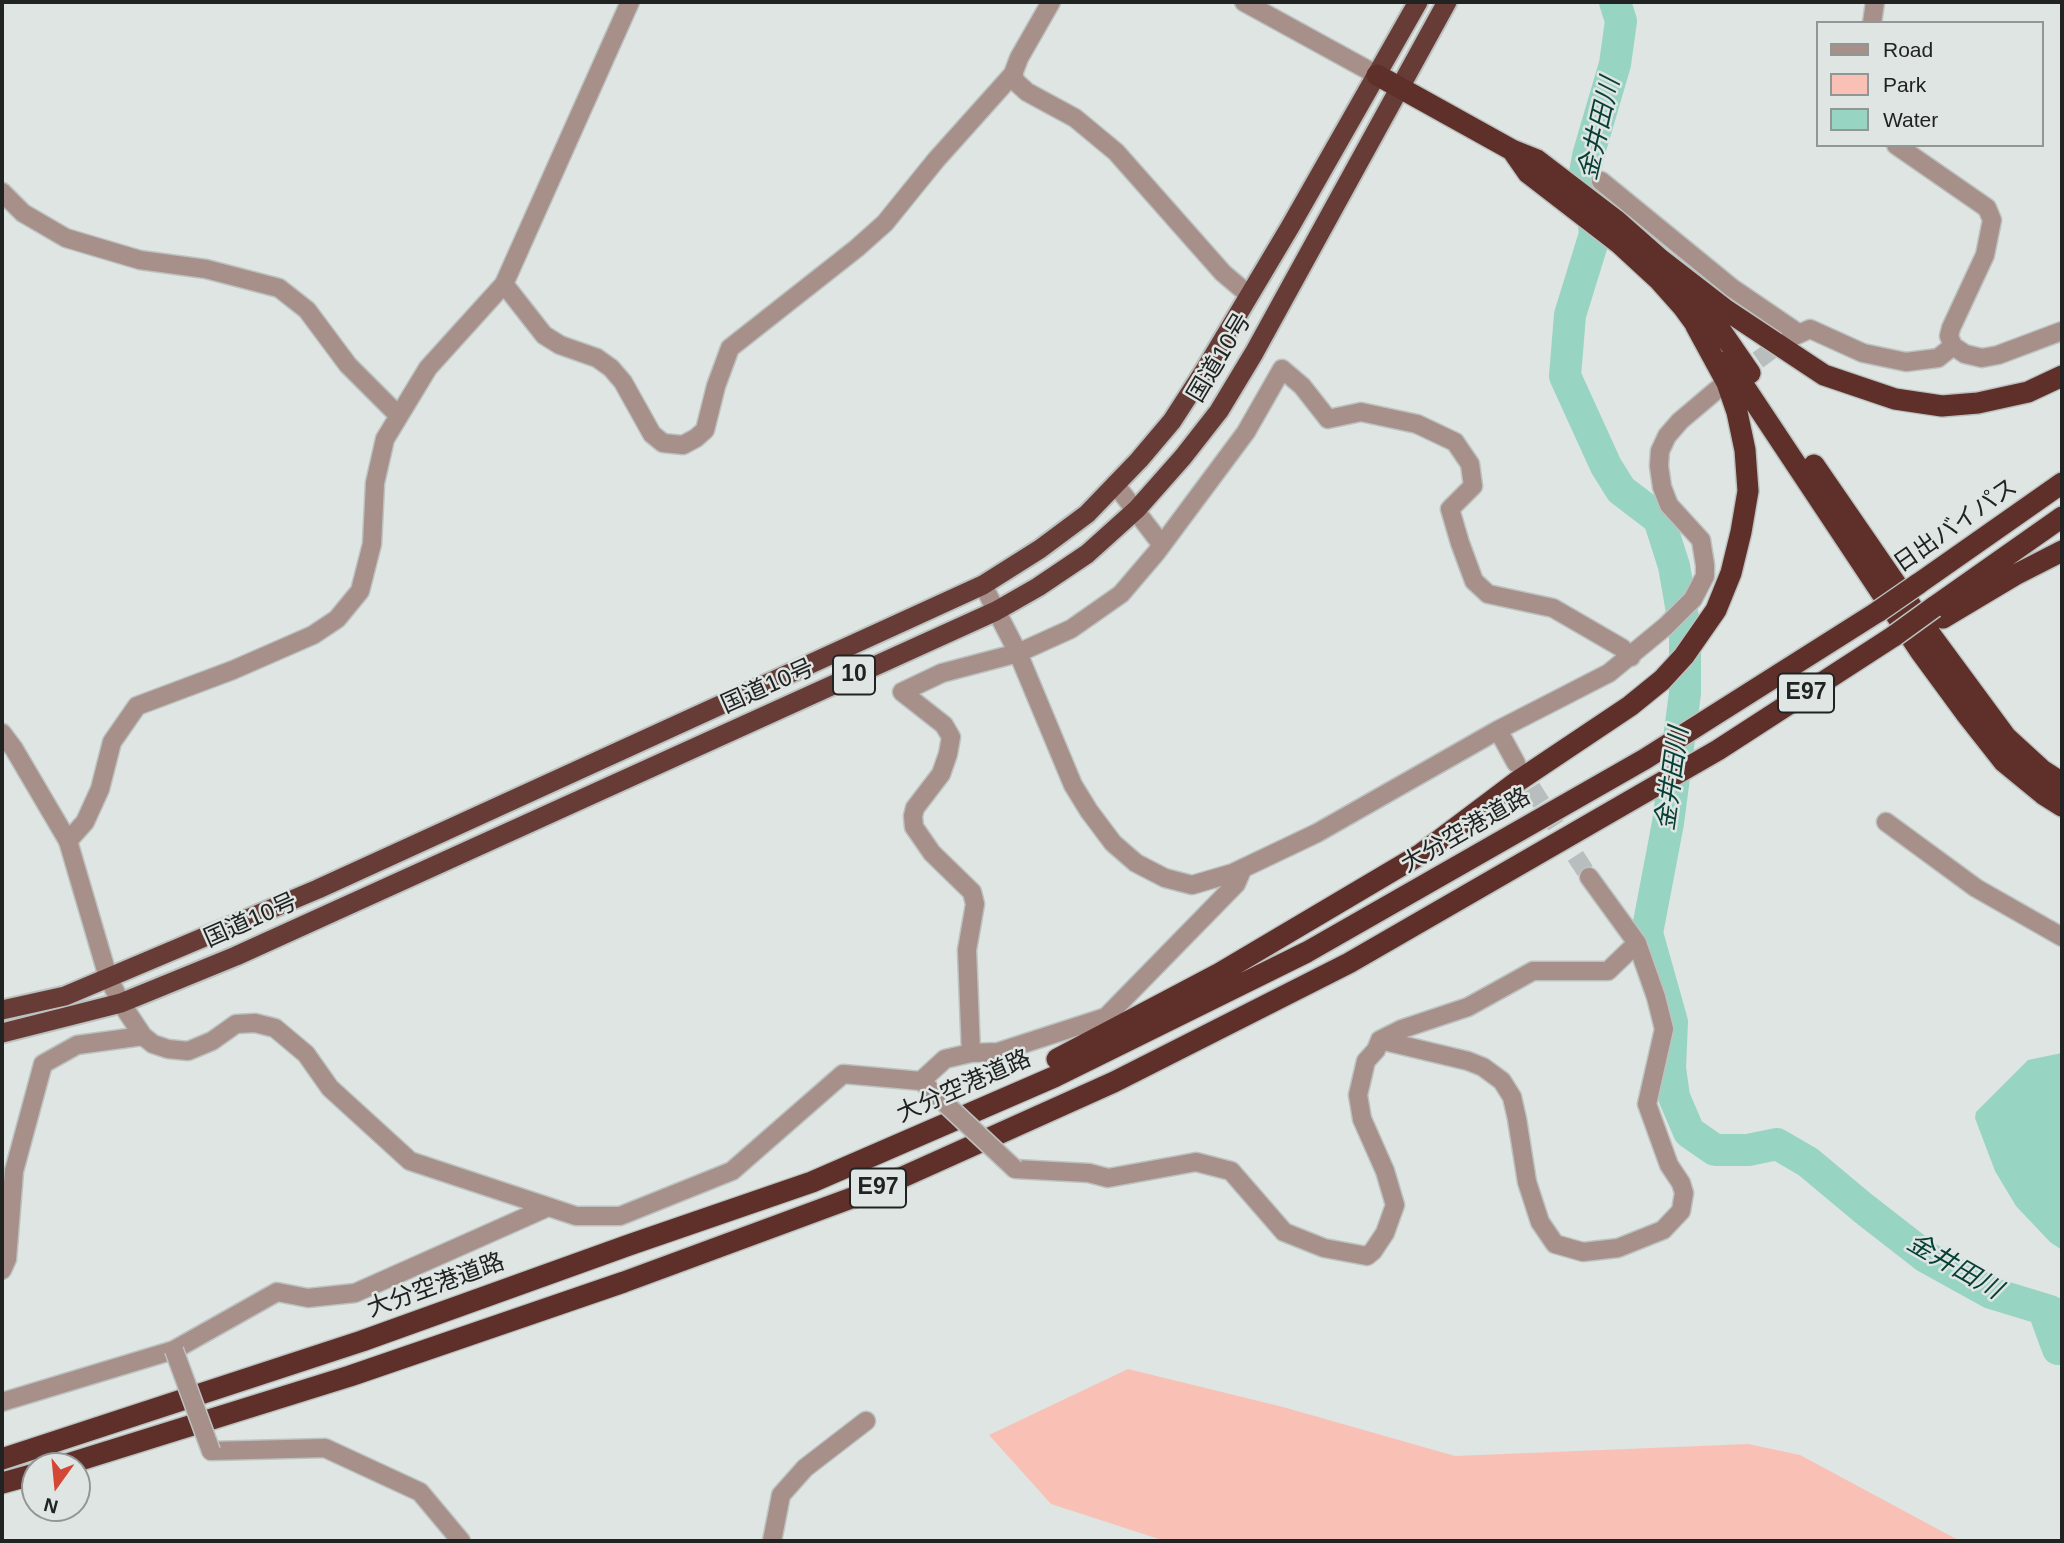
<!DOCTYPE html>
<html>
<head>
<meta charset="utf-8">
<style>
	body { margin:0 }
	#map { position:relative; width:2064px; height:1543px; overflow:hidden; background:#dee5e3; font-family:Arial,sans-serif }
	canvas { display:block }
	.frame { position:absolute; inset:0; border:4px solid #212323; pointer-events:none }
	.legend { position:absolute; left:1816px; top:21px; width:228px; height:126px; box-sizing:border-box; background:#dee5e3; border:2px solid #929796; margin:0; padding:9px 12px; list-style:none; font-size:21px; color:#212323 }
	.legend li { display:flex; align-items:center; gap:14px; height:35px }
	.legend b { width:35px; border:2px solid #929796 }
	.north { position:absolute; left:21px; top:1452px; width:70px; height:70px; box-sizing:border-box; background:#dee5e3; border:2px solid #929796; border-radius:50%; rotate:195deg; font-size:19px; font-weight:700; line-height:28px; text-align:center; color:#212323 }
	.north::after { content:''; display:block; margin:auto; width:24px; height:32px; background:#d44735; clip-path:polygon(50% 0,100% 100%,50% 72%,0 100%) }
</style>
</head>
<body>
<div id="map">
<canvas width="2064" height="1543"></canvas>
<div class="frame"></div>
<ul class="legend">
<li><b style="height:9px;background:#a78f8a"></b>Road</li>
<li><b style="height:19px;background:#f9c1b6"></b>Park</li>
<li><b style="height:19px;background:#97d4c2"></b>Water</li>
</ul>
<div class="north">N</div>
</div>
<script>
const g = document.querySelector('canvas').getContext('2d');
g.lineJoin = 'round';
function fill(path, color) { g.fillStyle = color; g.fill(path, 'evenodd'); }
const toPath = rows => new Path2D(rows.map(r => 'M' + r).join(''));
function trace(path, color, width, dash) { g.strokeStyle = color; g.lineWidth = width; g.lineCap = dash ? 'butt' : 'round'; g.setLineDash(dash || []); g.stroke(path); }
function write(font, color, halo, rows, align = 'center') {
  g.font = font + ' Arial,"Noto Sans JP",sans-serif'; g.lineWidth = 5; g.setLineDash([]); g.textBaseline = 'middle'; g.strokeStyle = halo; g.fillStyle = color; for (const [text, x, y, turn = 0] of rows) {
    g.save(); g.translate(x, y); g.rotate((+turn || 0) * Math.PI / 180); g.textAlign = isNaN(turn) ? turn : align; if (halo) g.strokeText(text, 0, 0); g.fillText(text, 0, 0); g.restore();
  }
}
const green = toPath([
	[1128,1369,1283,1407,1455,1456,1748,1444,1800,1455,1960,1541,1165,1541,1051,1504,989,1435]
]);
const water = toPath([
	[2062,1053,2062,1250,2050,1242,2016,1206,1995,1171,1975,1118,1976,1112,2028,1060]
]);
const river = toPath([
	[1615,2,1621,21,1615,64,1588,156,1583,184,1592,207,1595,234,1570,315,1565,376,1606,466,1621,490,1659,519,1674,566,1685,629,1685,693,1668,823,1647,933,1672,1022,1670,1068,1674,1097,1689,1132,1715,1150,1748,1150,1777,1144,1808,1162,1863,1208,1926,1257,1991,1293,2050,1311,2047,1319,2058,1349,2062,1347]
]);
const minorTunnel = toPath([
	[1736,376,1787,339],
	[1517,765,1589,877]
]);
const minor = toPath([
	[1872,23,1875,2],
	[1013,74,1016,82,1027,92,1075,118,1116,152,1223,273,1249,295],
	[1896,145,1987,208,1992,220,1985,255,1951,328,1949,336,1953,346,1965,354,1982,358,1998,355,2062,331],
	[1601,181,1732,288,1798,333],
	[2,192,23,213,66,238,140,260,206,269,279,288,307,310,348,365,398,415],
	[504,284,544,335,560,345,597,358,611,368,623,382,652,434,663,443,683,445,696,438,705,430,716,386,730,348,857,248,885,223,936,160,1013,74,1019,58,1051,2],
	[1790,338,1810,329,1863,353,1906,362,1938,358,1953,346],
	[1115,484,1162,545],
	[983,585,1018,653,1073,785,1089,811,1113,843,1136,863,1165,878,1192,885,1233,873,1317,833,1498,730,1609,673,1666,626,1693,599,1705,576,1705,565,1701,540,1669,505,1662,487,1659,466,1660,451,1667,436,1680,421,1719,388],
	[1498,730,1516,763],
	[1886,822,1976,888,2062,937],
	[68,841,85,822,100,789,112,742,137,706,233,670,313,635,337,619,360,591,372,544,375,483,385,439,428,368,504,284,630,2],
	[121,1003,143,1036,153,1044,168,1049,188,1051,212,1041,236,1024,255,1023,275,1028,306,1054,330,1088,410,1161,576,1216,620,1216,732,1171,843,1074,921,1081,928,1087],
	[1380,1040,1468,1061,1483,1067,1502,1081,1512,1097,1517,1119,1527,1182,1540,1222,1555,1244,1583,1252,1618,1248,1663,1230,1681,1211,1684,1193,1681,1183,1669,1165,1647,1104,1664,1029,1656,997,1637,943,1589,877],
	[971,1053,998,1052,1106,1017,1236,884,1243,868],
	[921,1081,945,1059,971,1053,967,950,975,904,972,892,932,853,914,827,913,816,915,808,941,774,948,754,951,737,944,725,902,692,942,673,1018,653,1071,629,1121,594,1156,553,1246,432,1282,369,1302,386,1328,419,1361,412,1417,424,1455,442,1470,464,1473,486,1450,509,1460,543,1474,581,1488,594,1553,608,1622,648,1631,657],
	[1015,1169,1089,1173,1108,1178,1196,1162,1231,1171,1284,1232,1324,1248,1367,1256,1373,1251,1385,1233,1395,1205,1385,1171,1362,1119,1358,1095,1366,1061,1376,1050,1380,1040,1402,1029,1468,1007,1533,971,1608,971,1637,943],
	[2,1270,7,1259,14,1171,43,1064,77,1045,143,1036],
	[2,1402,174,1350,277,1292,308,1298,355,1293,546,1208],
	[211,1451,325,1448,420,1492,461,1541],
	[772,1541,781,1495,805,1468,866,1421]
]);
const tertiary = toPath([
	[1244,2,1377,75],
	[2,733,14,749,68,841,108,977,121,1003]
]);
const trunk = toPath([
	[2,1010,65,996,318,889,983,585,1040,549,1087,514,1139,460,1172,421,1203,373,1290,227,1418,2],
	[2,1033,121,1003,236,956,996,611,1038,587,1087,554,1137,509,1183,457,1219,411,1254,353,1447,2]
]);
const motorway = toPath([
	[1377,75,1512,150,1537,160,1617,221,1660,259,1726,310,1824,375,1895,399,1942,406,1978,403,2028,392,2062,376],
	[1512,150,1528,173,1620,244,1659,280,1683,307,1705,337],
	[1686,290,1719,328,1750,373],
	[1725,362,1738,377,1920,651,1967,715,2004,762,2043,794,2062,806],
	[1814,465,1933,638,2006,737,2042,770,2062,783],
	[1918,584,2062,483],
	[1934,607,2062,517],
	[1943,618,2015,575,2062,551],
	[1057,1059,1220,973,1421,854,1518,781,1630,706,1662,680,1684,656,1716,610,1731,573,1741,532,1748,491,1745,450,1737,412,1727,383,1696,326],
	[2,1459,362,1341,629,1245,812,1182,1054,1077,1307,952,1645,759,1879,611],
	[61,1466,350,1376,624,1282,876,1189,1114,1082,1349,963,1718,750,1894,636],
	[2,1483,35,1474]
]);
const minorBridge = toPath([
	[933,1092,1015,1169],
	[174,1350,211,1451]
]);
const motorwayBridge = toPath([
	[1879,611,1918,584],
	[1894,636,1934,607]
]);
const shields = [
	[854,675,42],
	[1806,693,56],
	[878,1188,56]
];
const shieldNames = [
	["10",854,675],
	["E97",1806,693],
	["E97",878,1188]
];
const streetNames = [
	["国道10号",1220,358,-59],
	["日出バイパス",1956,526,-35],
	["国道10号",768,687,-24],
	["大分空港道路",1466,831,-30],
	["国道10号",251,921,-24],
	["大分空港道路",964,1087,-24],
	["大分空港道路",436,1286,-20]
];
const waterNames = [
	["金井田川",1600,129,-77],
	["金井田川",1673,779,-82],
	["金井田川",1954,1267,30]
];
fill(green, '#f9c1b6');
fill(water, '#97d4c2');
trace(river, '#97d4c2', 32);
trace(minorTunnel, '#b8bebd', 18, [18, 9]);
trace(minor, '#bcc2c0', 21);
trace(tertiary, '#bcc2c0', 21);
trace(trunk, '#bcc2c0', 23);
trace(motorway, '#bcc2c0', 24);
trace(minor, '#a78f8a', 18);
trace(tertiary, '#a78f8a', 18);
trace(trunk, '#683c36', 19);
trace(motorway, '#5e3029', 21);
trace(minorBridge, '#bcc2c0', 21, []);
trace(motorwayBridge, '#bcc2c0', 24, []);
trace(minorBridge, '#a78f8a', 18);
trace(motorwayBridge, '#5e3029', 21);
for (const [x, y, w] of shields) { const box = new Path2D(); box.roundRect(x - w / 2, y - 19.5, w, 39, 5); g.fillStyle = '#dee5e3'; g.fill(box); trace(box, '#212323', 2); }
write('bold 23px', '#212323', null, shieldNames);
write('24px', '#212323', '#dee5e3', streetNames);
write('italic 26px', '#063f33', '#dee5e3', waterNames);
</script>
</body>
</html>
